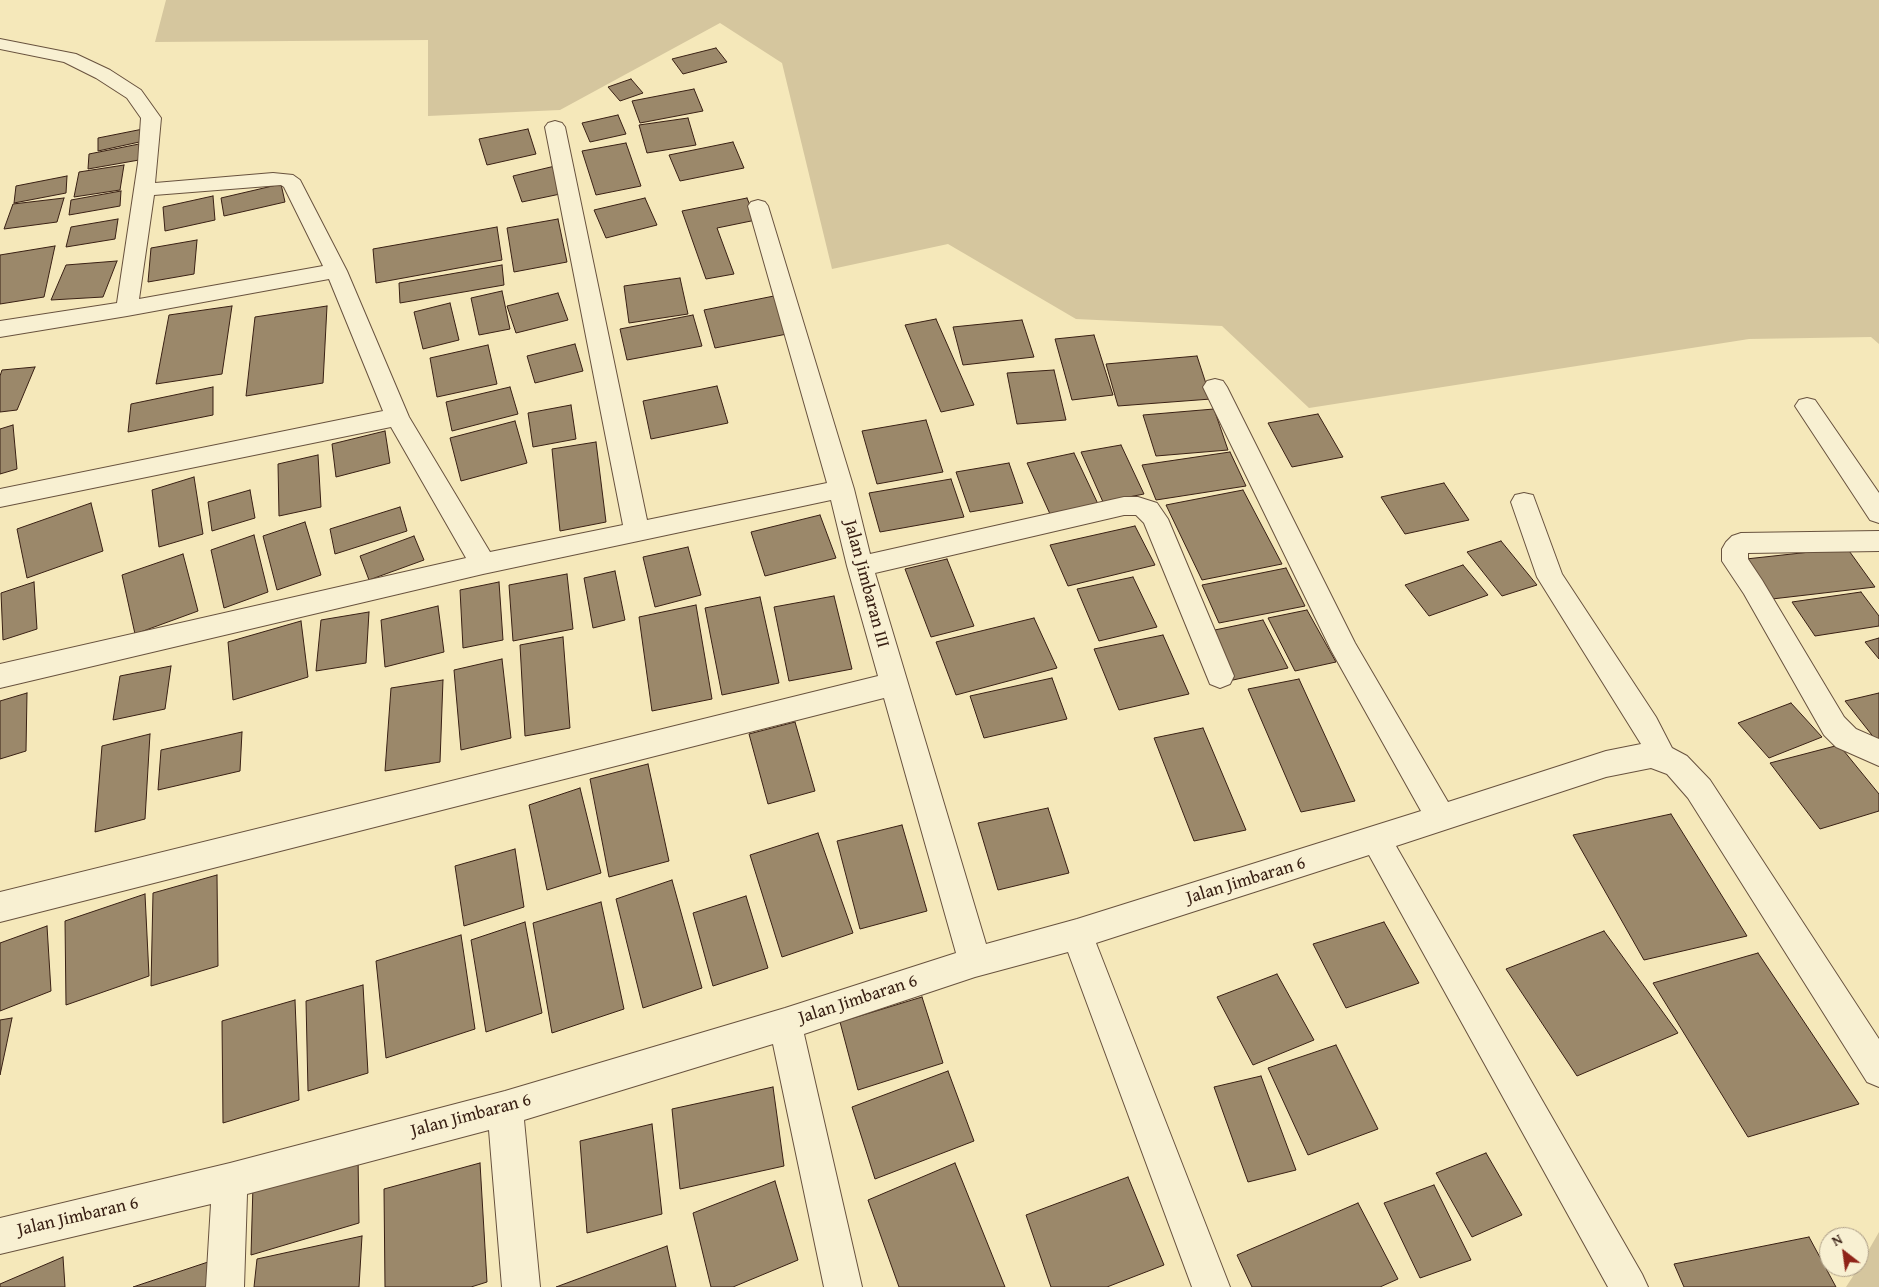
<!DOCTYPE html>
<html>
<head>
<meta charset="utf-8">
<style>
	body { margin:0 }
	#map { position:relative; width:1879px; height:1287px; overflow:hidden; background:#f5e8ba; font-family:"Gentium Book Plus",serif }
	canvas { display:block }
	.north { position:absolute; left:1819px; top:1227px; width:50px; height:50px; box-sizing:border-box; background:#f8f0d2; border:1px solid #ac9d86; border-radius:50%; rotate:330deg; font-size:14px; font-weight:700; line-height:20px; text-align:center; color:#392014 }
	.north::after { content:''; display:block; margin:auto; width:18px; height:22px; background:#8f2418; clip-path:polygon(50% 0,100% 100%,50% 72%,0 100%) }
</style>
</head>
<body>
<div id="map">
<canvas width="1879" height="1287"></canvas>
<div class="north">N</div>
</div>
<script>
const g = document.querySelector('canvas').getContext('2d');
g.lineJoin = 'round';
function fill(path, color) { g.fillStyle = color; g.fill(path, 'evenodd'); }
const toPath = rows => new Path2D(rows.map(r => 'M' + r).join(''));
function trace(path, color, width, dash) { g.strokeStyle = color; g.lineWidth = width; g.lineCap = dash ? 'butt' : 'round'; g.setLineDash(dash || []); g.stroke(path); }
function write(font, color, halo, rows, align = 'center') {
  g.font = font + ' "Gentium Book Plus",serif'; g.lineWidth = 4; g.setLineDash([]); g.textBaseline = 'middle'; g.strokeStyle = halo; g.fillStyle = color; for (const [text, x, y, turn = 0] of rows) {
    g.save(); g.translate(x, y); g.rotate((+turn || 0) * Math.PI / 180); g.textAlign = isNaN(turn) ? turn : align; if (halo) g.strokeText(text, 0, 0); g.fillText(text, 0, 0); g.restore();
  }
}
const green = toPath([
	[166,0,1879,0,1879,344,1871,337,1749,339,1309,408,1222,326,1076,319,948,244,832,269,782,63,720,23,560,110,428,116,428,40,155,42],
	[1879,1232,1879,1287,1846,1287,1859,1267]
]);
const building = toPath([
	[716,48,727,62,683,74,672,59,716,48],
	[631,79,643,93,620,101,608,87,631,79],
	[694,89,703,111,640,123,632,101,694,89],
	[618,115,626,134,590,142,582,123,618,115],
	[688,118,696,145,647,153,639,125,688,118],
	[143,129,144,141,98,151,98,138,143,129],
	[528,129,536,154,487,165,479,139,528,129],
	[733,142,744,168,680,181,669,155,733,142],
	[626,143,641,186,596,195,582,151,626,143],
	[139,144,139,160,88,169,89,154,139,144],
	[124,165,120,190,74,197,79,172,124,165],
	[555,166,565,193,522,202,513,176,555,166],
	[67,176,66,193,14,203,16,186,67,176],
	[281,184,285,202,224,216,221,198,281,184],
	[121,191,120,206,69,215,71,200,121,191],
	[213,196,215,220,165,231,163,207,213,196],
	[64,198,57,222,4,229,13,204,64,198],
	[645,198,657,225,606,238,594,210,645,198],
	[747,198,756,220,717,228,734,274,706,279,682,211,747,198],
	[118,219,115,239,66,247,71,227,118,219],
	[558,219,567,262,514,272,507,228,558,219],
	[497,227,502,260,376,283,373,249,497,227],
	[197,240,194,274,148,282,151,248,197,240],
	[55,246,44,297,0,304,0,255,55,246],
	[117,261,103,297,51,300,66,265,117,261],
	[502,265,504,285,400,303,399,283,502,265],
	[680,278,688,314,629,323,624,286,680,278],
	[502,291,510,329,479,335,471,298,502,291],
	[558,293,568,320,516,333,507,306,558,293],
	[774,296,787,334,715,348,704,310,774,296],
	[450,303,459,340,423,349,414,312,450,303],
	[232,306,222,374,156,384,169,315,232,306],
	[327,306,323,383,246,396,255,317,327,306],
	[693,315,702,346,627,360,620,329,693,315],
	[936,319,974,405,941,412,905,325,936,319],
	[1022,320,1034,357,963,365,953,327,1022,320],
	[1094,335,1113,395,1072,400,1055,339,1094,335],
	[575,344,583,371,535,383,527,356,575,344],
	[488,345,497,384,437,397,430,358,488,345],
	[1197,356,1211,399,1118,406,1106,364,1197,356],
	[35,367,17,410,0,412,0,376,2,370,35,367],
	[1054,370,1066,420,1017,424,1007,373,1054,370],
	[717,386,728,423,651,439,643,401,717,386],
	[213,387,213,415,128,432,131,404,213,387],
	[510,387,518,414,452,431,446,402,510,387],
	[571,405,576,439,533,447,528,413,571,405],
	[1214,409,1228,450,1156,456,1143,415,1214,409],
	[1318,414,1343,457,1292,467,1268,423,1318,414],
	[926,420,943,472,877,484,862,431,926,420],
	[515,421,527,463,461,481,450,438,515,421],
	[13,425,17,469,0,474,0,429,13,425],
	[385,431,390,463,336,477,332,444,385,431],
	[596,442,606,522,560,531,552,449,596,442],
	[1121,445,1144,494,1103,502,1081,452,1121,445],
	[1230,452,1246,486,1156,500,1142,465,1230,452],
	[1074,453,1098,504,1050,514,1027,463,1074,453],
	[318,455,321,507,279,516,278,464,318,455],
	[1009,463,1023,503,970,512,956,472,1009,463],
	[194,477,203,534,159,547,152,490,194,477],
	[951,479,964,517,880,532,869,493,951,479],
	[1444,483,1469,520,1405,534,1381,497,1444,483],
	[250,490,255,518,212,531,208,502,250,490],
	[1243,490,1282,564,1202,580,1166,505,1243,490],
	[91,503,103,551,27,578,17,529,91,503],
	[400,507,407,531,335,554,330,529,400,507],
	[820,515,836,558,765,576,751,532,820,515],
	[305,522,321,575,277,590,263,536,305,522],
	[1135,526,1155,565,1068,586,1050,545,1135,526],
	[254,535,268,592,224,608,211,550,254,535],
	[414,536,424,560,369,580,360,556,414,536],
	[1501,541,1537,585,1502,596,1467,552,1501,541],
	[688,547,701,595,655,607,643,557,688,547],
	[1847,548,1875,587,1772,599,1746,559,1847,548],
	[183,554,198,611,135,634,122,575,183,554],
	[947,559,974,626,931,637,905,569,947,559],
	[1463,565,1488,595,1429,616,1405,585,1463,565],
	[1286,568,1305,606,1219,623,1202,585,1286,568],
	[615,571,625,620,593,628,584,578,615,571],
	[567,574,573,629,513,641,509,585,567,574],
	[1133,577,1157,627,1099,641,1077,589,1133,577],
	[34,582,37,629,3,640,1,593,34,582],
	[499,582,503,640,463,648,460,590,499,582],
	[1861,592,1879,616,1879,626,1815,636,1792,602,1861,592],
	[834,596,852,669,789,681,774,607,834,596],
	[760,597,779,683,722,695,705,608,760,597],
	[696,605,712,699,652,711,639,617,696,605],
	[438,606,444,652,385,667,381,620,438,606],
	[1307,610,1336,662,1295,671,1268,618,1307,610],
	[369,612,366,663,316,671,321,620,369,612],
	[1034,618,1057,668,956,695,936,642,1034,618],
	[1263,620,1288,668,1233,680,1210,631,1263,620],
	[301,621,308,677,233,700,228,642,301,621],
	[1163,635,1189,694,1119,710,1094,649,1163,635],
	[563,637,570,728,525,736,520,645,563,637],
	[1879,638,1879,659,1865,642,1879,638],
	[502,659,511,738,461,750,454,670,502,659],
	[171,666,165,709,113,720,120,676,171,666],
	[1052,678,1067,719,984,738,970,696,1052,678],
	[1299,679,1355,801,1301,812,1248,689,1299,679],
	[443,680,440,762,385,771,391,688,443,680],
	[27,693,26,751,0,759,0,701,27,693],
	[1879,693,1879,744,1845,701,1879,693],
	[1791,703,1822,737,1769,758,1738,723,1791,703],
	[795,722,815,791,768,804,749,734,795,722],
	[1203,728,1246,830,1194,841,1154,738,1203,728],
	[242,732,240,771,158,790,161,750,242,732],
	[150,734,145,819,95,832,102,746,150,734],
	[1839,745,1879,794,1879,811,1820,829,1770,763,1839,745],
	[648,764,669,861,609,877,590,779,648,764],
	[580,788,601,873,547,890,529,805,580,788],
	[1048,808,1069,873,998,890,978,823,1048,808],
	[1671,814,1747,936,1644,960,1573,835,1671,814],
	[902,825,927,911,860,929,837,841,902,825],
	[818,833,853,933,782,957,750,855,818,833],
	[515,849,524,907,464,926,455,866,515,849],
	[217,875,218,966,151,986,153,893,217,875],
	[672,880,702,988,643,1008,616,899,672,880],
	[145,894,149,976,66,1005,65,921,145,894],
	[746,896,768,968,713,986,693,913,746,896],
	[601,902,624,1009,552,1033,533,923,601,902],
	[525,922,542,1013,486,1032,471,940,525,922],
	[1384,922,1419,983,1346,1008,1313,944,1384,922],
	[47,926,51,991,0,1011,0,943,47,926],
	[1604,931,1678,1033,1577,1076,1506,969,1604,931],
	[461,935,475,1029,386,1058,376,961,461,935],
	[1758,953,1859,1104,1748,1137,1653,983,1758,953],
	[1277,974,1314,1040,1253,1065,1217,997,1277,974],
	[363,985,368,1073,308,1091,306,1001,363,985],
	[922,997,943,1063,858,1090,840,1022,922,997],
	[295,1000,299,1100,223,1123,222,1021,295,1000],
	[12,1018,6,1047,0,1075,0,1020,12,1018],
	[1336,1045,1378,1129,1308,1155,1268,1068,1336,1045],
	[948,1071,974,1141,875,1179,852,1107,948,1071],
	[1261,1076,1296,1170,1248,1182,1214,1087,1261,1076],
	[773,1087,784,1166,680,1189,672,1109,773,1087],
	[652,1124,662,1214,587,1233,580,1141,652,1124],
	[1486,1153,1522,1215,1472,1237,1436,1173,1486,1153],
	[358,1155,359,1223,251,1255,253,1185,358,1155],
	[480,1163,487,1282,471,1287,385,1287,384,1189,480,1163],
	[955,1163,1005,1287,899,1287,868,1200,955,1163],
	[1128,1177,1164,1265,1107,1287,1051,1287,1026,1215,1128,1177],
	[775,1181,798,1260,733,1287,711,1287,693,1213,775,1181],
	[1434,1185,1471,1260,1420,1278,1384,1203,1434,1185],
	[1358,1203,1398,1279,1380,1287,1252,1287,1237,1255,1358,1203],
	[362,1236,359,1287,254,1287,257,1259,362,1236],
	[1809,1237,1836,1287,1684,1287,1674,1264,1809,1237],
	[667,1246,676,1287,556,1287,667,1246],
	[63,1257,65,1287,0,1287,0,1284,63,1257],
	[208,1262,209,1287,133,1287,208,1262]
]);
const minor = toPath([
	[0,39,76,54,110,70,141,90,161,118,155,183,273,173,293,175,300,180,347,271,409,417,490,552,623,525,545,127,548,123,555,121,562,123,565,127,647,520,827,483,748,206,751,202,758,200,765,202,768,206,854,489,870,554,1124,497,1138,497,1157,503,1168,519,1234,676,1230,684,1220,688,1210,684,1144,523,1136,515,1124,515,875,573,986,944,1077,919,1421,811,1331,650,1203,387,1207,381,1215,379,1223,381,1227,387,1355,643,1448,802,1606,751,1641,744,1537,577,1511,502,1515,495,1524,493,1533,495,1562,574,1656,717,1672,748,1687,756,1710,780,1879,1039,1879,1087,1867,1082,1688,798,1667,774,1651,768,1606,777,1396,846,1642,1274,1648,1287,1608,1287,1369,855,1096,943,1230,1287,1192,1287,1068,952,975,977,804,1034,862,1287,824,1287,773,1044,524,1120,540,1287,502,1287,489,1130,247,1194,244,1287,206,1287,211,1204,0,1254,0,1218,230,1163,505,1091,785,1008,956,953,884,698,0,922,0,892,878,676,847,566,831,500,483,574,0,688,0,664,466,558,391,427,0,507,0,489,383,411,329,279,127,316,0,337,0,321,117,303,138,163,141,118,127,98,96,78,64,62,0,49,0,39],
	[281,185,284,187,323,266,139,299,154,195,281,185],
	[1807,398,1815,400,1879,493,1879,523,1870,520,1795,406,1799,400,1807,398],
	[1879,531,1879,551,1748,553,1748,559,1762,580,1844,717,1856,729,1879,739,1879,766,1836,747,1824,735,1744,594,1722,561,1722,549,1726,542,1732,536,1741,533,1879,531]
]);
const streetNames = [
	["Jalan Jimbaran III",866,584,75],
	["Jalan Jimbaran 6",1246,881,-17],
	["Jalan Jimbaran 6",858,1000,-18],
	["Jalan Jimbaran 6",471,1116,-15],
	["Jalan Jimbaran 6",78,1217,-13]
];
fill(green, '#d5c69e');
fill(building, '#9b886a');
trace(building, '#392014', 1);
trace(minor, '#68523e', 2);
fill(minor, '#f8f0d2');
write('18px', '#392014', '#f8f0d2', streetNames);
</script>
</body>
</html>
